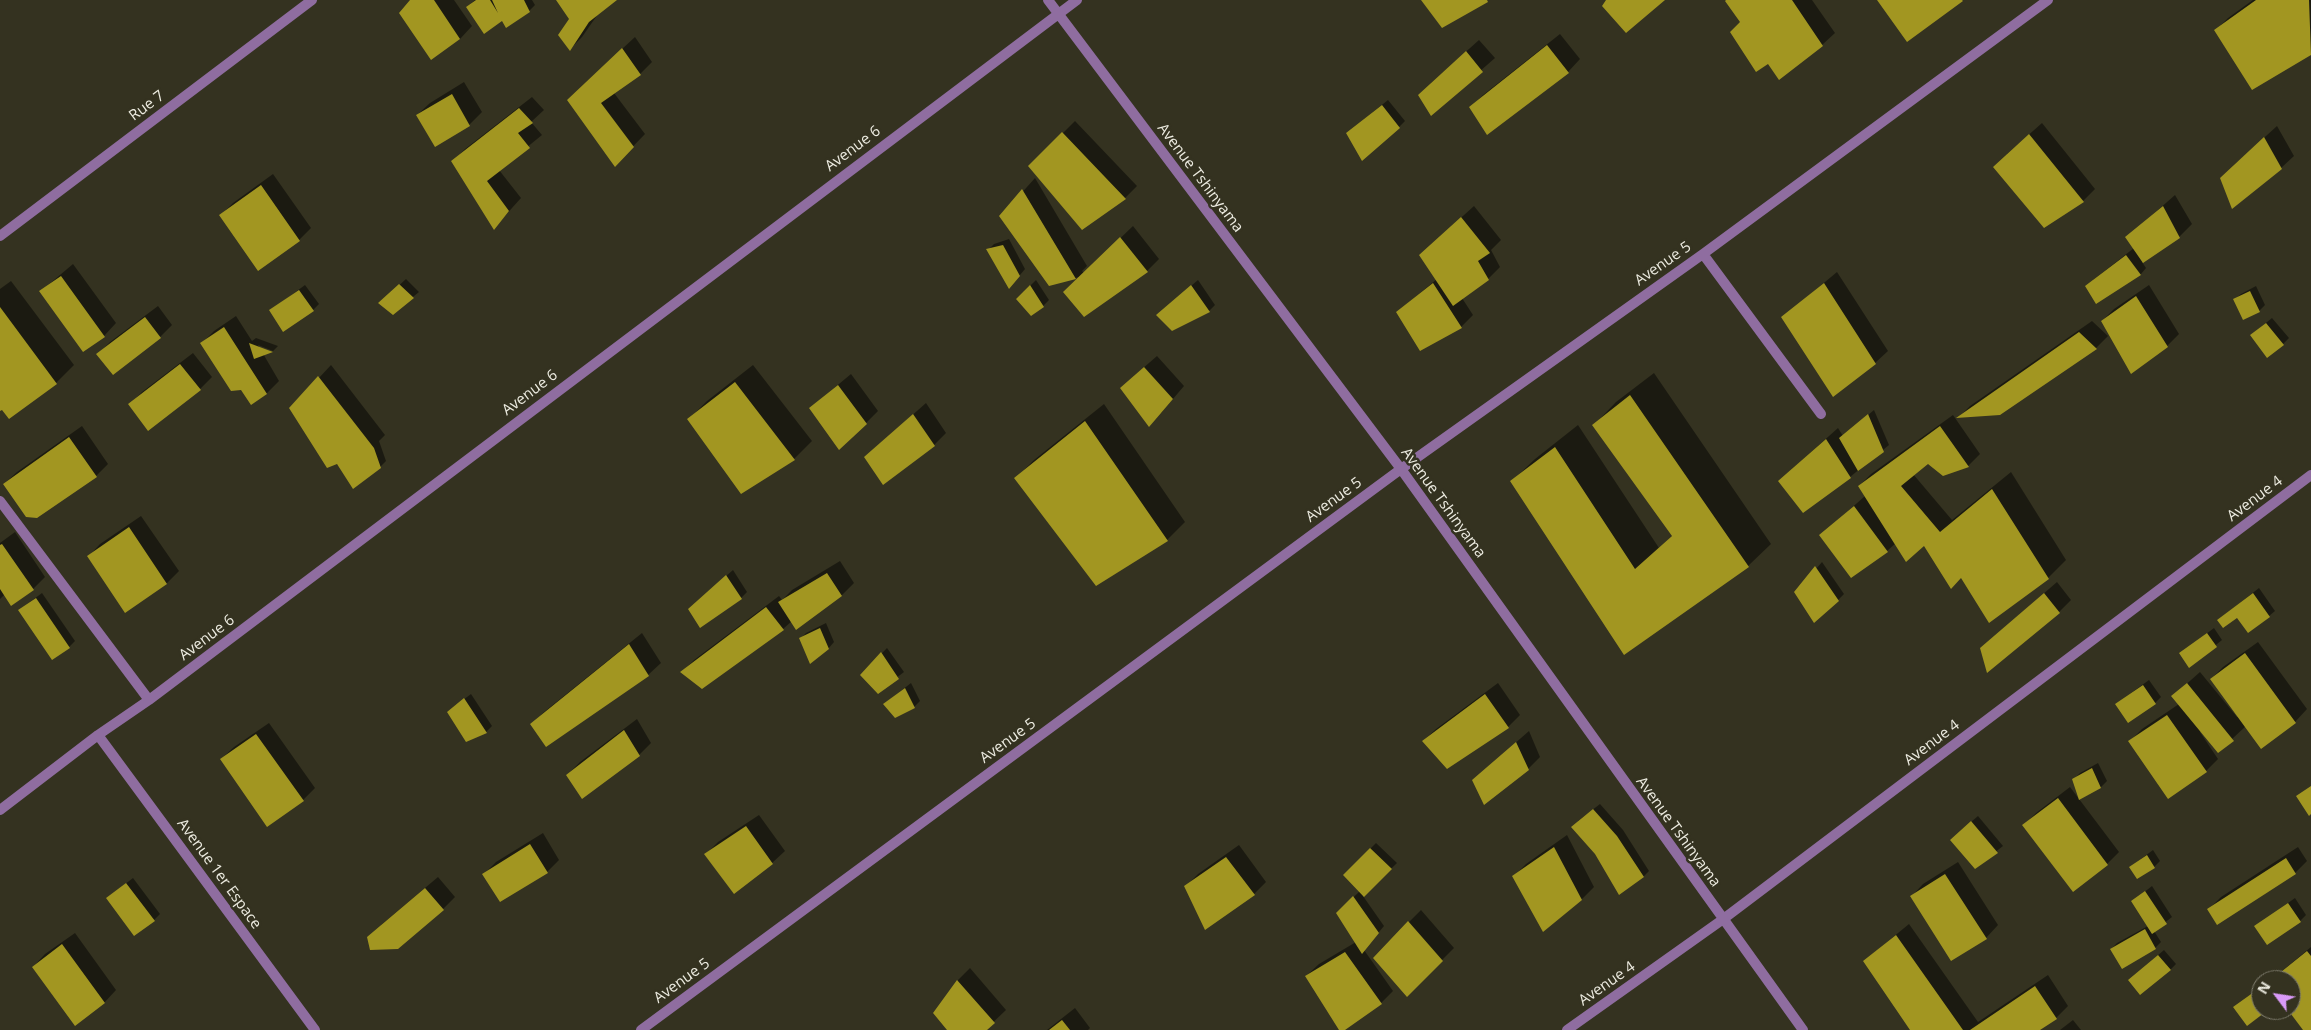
<!DOCTYPE html>
<html>
<head>
<meta charset="utf-8">
<style>
	body { margin:0 }
	#map { position:relative; width:2311px; height:1030px; overflow:hidden; background:#343220; font-family:"Open Sans",sans-serif }
	canvas { display:block }
	.north { position:absolute; left:2251px; top:970px; width:50px; height:50px; box-sizing:border-box; background:#343220; border:1px solid #7e7c6d; border-radius:50%; rotate:301deg; font-size:14px; font-weight:700; line-height:20px; text-align:center; color:#edece1 }
	.north::after { content:''; display:block; margin:auto; width:18px; height:22px; background:#d99af7; clip-path:polygon(50% 0,100% 100%,50% 72%,0 100%) }
</style>
</head>
<body>
<div id="map">
<canvas width="2311" height="1030"></canvas>
<div class="north">N</div>
</div>
<script>
const g = document.querySelector('canvas').getContext('2d');
g.lineJoin = 'round';
function fill(path, color) { g.fillStyle = color; g.fill(path, 'evenodd'); }
const toPath = rows => new Path2D(rows.map(r => 'M' + r).join(''));
function trace(path, color, width, dash) { g.strokeStyle = color; g.lineWidth = width; g.lineCap = dash ? 'butt' : 'round'; g.setLineDash(dash || []); g.stroke(path); }
function write(font, color, halo, rows, align = 'center') {
  g.font = font + ' "Open Sans",sans-serif'; g.lineWidth = 5; g.setLineDash([]); g.textBaseline = 'middle'; g.strokeStyle = halo; g.fillStyle = color; for (const [text, x, y, turn = 0] of rows) {
    g.save(); g.translate(x, y); g.rotate((+turn || 0) * Math.PI / 180); g.textAlign = isNaN(turn) ? turn : align; if (halo) g.strokeText(text, 0, 0); g.fillText(text, 0, 0); g.restore();
  }
}
const shadow = toPath([
	[412,0,454,0,472,26,460,39],
	[475,0,532,0,535,5,529,11,503,19,467,7],
	[557,0,615,0,598,14,582,37,570,49,571,19],
	[1728,0,1812,0,1835,33,1822,45,1779,78],
	[2253,0,2311,0,2311,53,2252,88,2216,30,2228,18],
	[1560,34,1580,59,1568,72,1488,133,1471,107,1483,95],
	[635,37,652,62,640,74,614,93,645,134,615,165,581,87],
	[1479,40,1495,58,1431,114,1431,83],
	[464,82,482,112,469,125,435,145,417,115,430,103],
	[532,97,544,110,531,122,542,135,499,170,521,198,494,228,453,161,465,149],
	[1388,100,1405,121,1399,127,1347,133],
	[1075,121,1137,186,1125,198,1082,228,1030,166],
	[2042,123,2095,189,2083,201,2007,154],
	[2277,126,2294,156,2281,168,2233,166],
	[273,174,311,228,299,240,220,216,233,203],
	[1035,178,1087,266,1082,271,1084,273,1133,226,1159,259,1147,271,1079,277,1050,284,1001,216],
	[2175,195,2192,224,2179,237,2142,262,2146,268,2141,274,2097,302,2093,280,2134,248,2126,238],
	[1474,206,1501,240,1491,250,1500,267,1488,279,1462,298,1473,315,1461,327,1397,312,1437,279,1433,243],
	[1009,239,1025,269,1015,281,988,250,994,244],
	[73,264,116,323,104,336,41,291],
	[1837,272,1888,351,1875,363,1783,317],
	[406,279,419,292,393,313,380,303],
	[1036,280,1049,300,1043,306,1017,299],
	[1198,280,1215,305,1209,311,1173,330,1164,309],
	[11,281,74,365,56,383,0,409,0,289],
	[305,285,319,304,313,310,270,311],
	[2149,285,2179,334,2167,346,2102,321,2114,309],
	[2256,286,2265,305,2259,311,2244,319,2235,299,2241,294],
	[158,306,172,325,160,337,98,354,110,342],
	[236,316,252,341,256,338,278,346,273,351,258,345,279,381,267,393,242,389,202,343,214,331],
	[2272,318,2289,338,2283,344,2251,335],
	[2092,321,2108,336,2096,348,2000,413,1960,416,1970,406],
	[193,353,212,377,200,389,130,404,142,392],
	[1157,356,1184,386,1161,413,1134,376],
	[331,365,385,435,379,441,386,461,380,467,338,465,291,408],
	[753,365,812,441,794,459,689,419,707,401],
	[1654,373,1771,544,1748,566,1625,654,1512,481,1535,459,1578,425,1659,548,1673,535,1594,425,1616,402],
	[851,374,878,411,866,423,810,408],
	[926,403,946,433,934,445,865,457],
	[1104,404,1185,522,1167,540,1097,584,1016,478,1034,460],
	[1874,410,1889,445,1850,477,1792,469,1838,428,1843,436],
	[1953,415,1980,454,1968,466,1929,462,1913,474,1952,520,2011,472,2066,560,2048,578,1961,576,1924,544,1896,543,1887,551,1821,535,1865,496,1859,486,1871,474],
	[82,426,108,464,96,476,4,484,17,472],
	[141,516,179,571,167,583,125,611,88,557,100,544],
	[15,532,45,577,33,589,5,594,0,599,0,543],
	[840,561,854,583,842,595,792,621,783,629,682,672,694,660,779,596,782,600,792,590],
	[1822,562,1844,594,1838,600,1796,592],
	[733,570,747,592,741,598,695,603],
	[2057,582,2071,600,2059,612,1981,648],
	[2259,588,2275,611,2269,616,2237,617,2218,620],
	[42,593,75,641,69,647,19,610],
	[826,623,834,642,828,649,800,639,806,633],
	[2214,628,2222,640,2190,666,2181,653],
	[642,633,661,663,648,675,532,724,544,712],
	[2258,642,2307,709,2295,722,2246,726,2218,752,2202,731,2200,732,2218,759,2206,771,2130,741,2142,729,2179,704,2173,696,2200,672,2237,717,2238,716,2211,679,2223,667],
	[887,648,904,672,878,692,861,675],
	[2149,680,2161,697,2155,703,2116,704],
	[911,683,920,701,914,707,884,704],
	[1498,683,1520,715,1508,727,1423,741,1436,729],
	[471,694,492,726,486,732,455,706],
	[637,719,651,743,639,755,567,775,580,762],
	[269,723,315,788,303,800,221,759,234,747],
	[1529,731,1540,757,1528,769,1473,780],
	[2098,763,2107,781,2101,787,2080,799,2074,779,2080,773],
	[2070,787,2119,852,2107,864,2024,825,2036,813],
	[1600,804,1623,830,1649,871,1643,877,1596,853,1578,821],
	[759,815,785,851,772,863,734,892,706,854,718,842],
	[1978,816,2003,846,1975,868,1957,834],
	[543,833,559,860,547,872,484,874,496,862],
	[1567,835,1594,887,1582,899,1513,877,1526,864],
	[1376,843,1397,863,1363,896,1384,926,1364,950,1393,991,1381,1003,1340,1030,1306,976,1319,964,1356,942,1337,913,1360,891,1344,875],
	[1239,845,1266,882,1254,894,1205,928,1186,886,1198,874],
	[2298,847,2307,861,2295,873,2209,909,2221,897],
	[2153,850,2160,861,2154,867,2130,867],
	[1958,862,1998,925,1986,938,1911,897,1923,884],
	[438,877,455,897,443,909,381,925],
	[133,878,160,914,154,920,107,898],
	[2152,886,2172,917,2154,931,2161,942,2155,948,2111,949,2117,943,2148,926,2133,901],
	[2295,898,2306,915,2300,921,2256,926],
	[1421,910,1454,948,1407,995,1409,922],
	[1909,924,1978,1022,2048,975,2068,1006,2056,1018,2038,1030,1912,1030,1864,961],
	[75,933,116,990,104,1003,33,967,45,954],
	[2311,947,2311,1030,2305,1030,2289,1010,2291,1010,2291,980,2271,980],
	[2164,950,2176,964,2170,970,2136,974],
	[970,968,1006,1010,985,1030,948,1030,935,1013,958,980],
	[1075,1008,1090,1028,1088,1030,1047,1030],
	[2073,1020,2081,1030,2060,1030]
]);
const building = toPath([
	[410,0,434,0,460,39,431,60,399,13],
	[476,0,490,0,498,13,492,0,524,0,530,12,506,28,502,21,484,34,466,7],
	[556,0,617,0,589,22,570,51,558,35,569,19],
	[1421,0,1487,0,1488,2,1442,28],
	[1606,0,1665,0,1626,33,1602,6],
	[1726,0,1792,0,1823,46,1779,80,1768,64,1756,72,1730,32,1740,22,1725,1],
	[1877,0,1962,0,1963,1,1907,42],
	[2256,0,2309,0,2311,55,2252,90,2214,30],
	[1547,45,1569,73,1487,135,1469,107],
	[622,48,641,75,601,103,634,147,615,167,567,100],
	[1466,51,1483,72,1431,116,1418,95],
	[452,94,470,126,435,147,416,115],
	[1382,105,1400,128,1362,161,1346,133],
	[519,108,533,123,518,133,530,148,487,181,509,211,494,230,451,161],
	[1062,132,1126,199,1082,230,1028,166],
	[2029,134,2084,202,2044,228,1993,167],
	[2264,137,2282,169,2232,209,2220,178],
	[261,185,300,241,258,271,219,215],
	[1022,189,1076,279,1049,286,999,216],
	[2163,206,2180,238,2143,263,2125,237],
	[1461,217,1490,253,1478,261,1489,280,1453,306,1419,255],
	[1120,237,1148,272,1084,317,1063,292],
	[1003,245,1020,276,1009,289,986,249],
	[2126,255,2141,275,2096,304,2085,286],
	[61,276,105,337,83,352,39,291],
	[1433,283,1462,328,1420,351,1396,312],
	[1824,283,1876,364,1833,397,1781,317],
	[399,284,414,298,393,315,378,303],
	[1030,285,1044,307,1031,316,1016,299],
	[1191,285,1210,312,1172,331,1156,315],
	[299,290,314,311,283,332,269,310],
	[2250,291,2260,312,2243,320,2233,299],
	[2136,296,2168,347,2131,374,2101,321],
	[0,307,57,384,9,419,2,410,0,411],
	[145,317,161,338,113,375,96,354],
	[2266,323,2284,345,2267,358,2250,335],
	[224,327,267,394,251,405,241,390,231,391,200,343],
	[2079,332,2097,349,2000,415,1956,418],
	[249,343,273,352,254,359],
	[180,364,201,390,148,431,128,404],
	[1144,367,1173,399,1149,427,1120,388],
	[318,376,374,448,381,468,353,489,337,464,327,468,289,408],
	[735,382,795,460,741,494,687,419],
	[838,385,867,424,839,450,809,408],
	[1630,395,1749,567,1624,655,1510,481,1555,447,1635,569,1672,536,1592,425],
	[913,414,935,446,883,485,864,457],
	[1868,414,1884,452,1858,471,1839,438],
	[1085,421,1168,541,1096,586,1014,478],
	[1940,426,1969,467,1943,476,1928,464,1901,486,1940,532,1992,489,2049,579,1989,623,1961,578,1951,589,1924,546,1906,562,1858,486],
	[69,437,97,477,37,518,26,517,3,484],
	[1826,439,1851,478,1803,513,1778,481],
	[1854,506,1888,552,1851,578,1819,535],
	[129,527,167,584,125,613,87,556],
	[2,544,34,590,11,606,0,589,0,545],
	[1815,566,1839,601,1814,623,1794,592],
	[827,573,842,596,796,630,778,602],
	[726,575,742,599,700,628,688,609],
	[2044,593,2060,613,1987,673,1980,648],
	[2253,593,2270,617,2248,633,2237,618,2223,628,2217,620],
	[36,598,70,648,52,660,18,610],
	[766,607,784,630,702,689,680,672],
	[820,628,829,649,810,664,799,638],
	[2207,633,2217,647,2189,668,2179,653],
	[629,644,649,676,546,747,530,724],
	[881,652,899,679,878,694,860,675],
	[2245,653,2296,723,2261,749,2210,679],
	[2187,683,2234,741,2218,753,2171,696],
	[2143,685,2156,704,2128,723,2115,704],
	[905,688,915,708,895,718,883,704],
	[1485,694,1509,728,1447,769,1422,741],
	[464,698,487,733,466,742,447,712],
	[2167,715,2207,772,2168,799,2128,741],
	[624,730,640,756,582,799,566,775],
	[256,734,304,801,267,827,220,759],
	[1516,742,1529,770,1484,805,1472,780],
	[2092,768,2101,788,2079,800,2072,779],
	[2311,786,2311,814,2309,816,2296,796],
	[2058,798,2108,865,2073,892,2022,825],
	[1593,809,1617,836,1644,877,1619,895,1595,854,1571,827],
	[1971,821,1998,853,1975,869,1950,840],
	[746,826,773,864,734,894,704,854],
	[530,844,548,873,500,902,482,874],
	[1554,847,1582,900,1543,932,1512,876],
	[1370,848,1392,869,1364,897,1343,875],
	[2147,855,2155,868,2137,879,2129,867],
	[1226,857,1255,895,1205,930,1184,886],
	[2286,858,2296,874,2217,925,2207,909],
	[1945,874,1987,939,1951,961,1910,896],
	[126,883,155,921,134,936,106,898],
	[425,888,444,910,398,949,370,950,367,937],
	[2145,891,2167,924,2152,934,2131,901],
	[1353,896,1379,933,1362,954,1336,913],
	[2288,903,2301,922,2267,945,2254,926],
	[1408,921,1443,961,1407,997,1373,958],
	[2145,929,2156,949,2122,969,2110,949],
	[1896,935,1963,1030,1910,1030,1863,961],
	[62,944,105,1003,75,1026,32,967],
	[2307,951,2311,956,2311,1030,2303,1030,2288,1010,2291,1010,2291,980,2271,980],
	[1345,952,1382,1004,1345,1030,1339,1030,1305,976],
	[2158,955,2171,970,2140,995,2128,980],
	[957,980,995,1023,987,1030,947,1030,933,1013],
	[2035,986,2057,1019,2040,1030,1970,1030],
	[2261,987,2261,1010,2268,1010,2247,1026,2233,1007],
	[1062,1020,1070,1030,1049,1030]
]);
const street = toPath([
	[1048,0,1401,469,1803,1030],
	[0,236,312,0],
	[1703,254,1821,414],
	[0,501,149,700],
	[98,735,315,1030],
	[0,810,98,735,149,700,1077,0],
	[641,1030,1401,469,1703,254,2048,0],
	[1567,1030,1722,920,2311,475]
]);
const streetNames = [
	["Rue 7",147,106,-37],
	["Avenue 6",853,149,-37],
	["Avenue Tshinyama",1200,178,53],
	["Avenue 5",1663,264,-35],
	["Avenue 6",530,393,-37],
	["Avenue 4",2255,499,-37],
	["Avenue 5",1334,500,-36],
	["Avenue Tshinyama",1443,503,54],
	["Avenue 6",207,638,-37],
	["Avenue 5",1008,741,-36],
	["Avenue 4",1932,743,-37],
	["Avenue Tshinyama",1678,832,54],
	["Avenue 1er Espace",219,874,54],
	["Avenue 5",682,981,-36],
	["Avenue 4",1607,984,-35]
];
fill(shadow, '#0007');
fill(building, '#a29621');
trace(street, '#8f6da0', 10);
write('15px', '#edece1', '#343220', streetNames);
</script>
</body>
</html>
